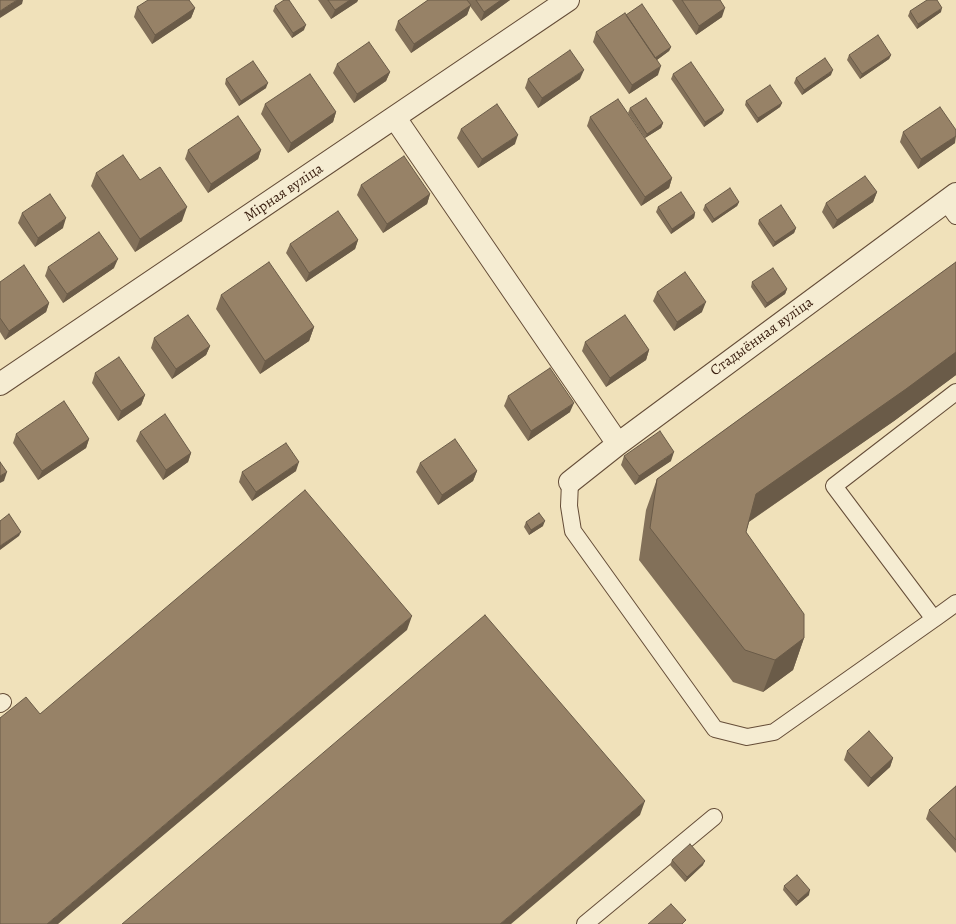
<!DOCTYPE html>
<html>
<head>
<meta charset="utf-8">
<style>
	body { margin:0 }
	canvas { display:block; background:#f0e1ba }
</style>
</head>
<body>
<canvas width="956" height="924"></canvas>
<script>
const g = document.querySelector('canvas').getContext('2d');
g.lineJoin = 'round';
const toPath = rows => new Path2D(rows.map(r => 'M' + r).join(''));
function trace(path, color, width, dash) { g.strokeStyle = color; g.lineWidth = width; g.lineCap = dash ? 'butt' : 'round'; g.setLineDash(dash || []); g.stroke(path); }
function fill(path, color) { g.fillStyle = color; g.fill(path, 'evenodd'); }
function write(font, color, halo, rows, align = 'center') {
  g.font = font + ' Alegreya,serif'; g.lineWidth = 4; g.setLineDash([]); g.textBaseline = 'middle'; g.strokeStyle = halo; g.fillStyle = color; for (const [text, x, y, turn = 0] of rows) {
    g.save(); g.translate(x, y); g.rotate((+turn || 0) * Math.PI / 180); g.textAlign = isNaN(turn) ? turn : align; if (halo) g.strokeText(text, 0, 0); g.fillText(text, 0, 0); g.restore();
  }
}
const lane = toPath([
	[946,202,956,216],
	[956,392,834,486,934,619,956,603],
	[570,482,569,506,573,531,715,729,747,737,774,732,934,619],
	[0,704,3,702],
	[585,924,714,817]
]);
const street = toPath([
	[395,118,618,444],
	[0,384,568,0],
	[570,482,618,444,956,194]
]);
const wall = toPath([
	[318,0,358,0,357,2,331,19],
	[428,0,510,0,481,21,470,6,467,15,411,53,395,30,398,21],
	[672,0,720,0,722,17,696,35],
	[275,6,304,30,292,38,273,11],
	[137,7,195,8,191,18,152,44,134,17],
	[910,11,941,12,917,29,908,16],
	[626,15,671,47,669,51,657,60,658,75,629,94,593,42,596,32],
	[849,55,891,55,889,59,860,79,847,60],
	[337,64,390,72,386,81,354,103,333,73],
	[673,74,724,110,722,114,704,127,671,79],
	[831,75,802,95,794,83,796,78],
	[226,79,266,88,239,106,225,84],
	[528,79,580,79,538,108,525,88],
	[746,101,782,103,780,107,757,123,745,105],
	[265,104,336,112,333,122,288,153,261,114],
	[630,108,663,123,661,128,645,138,628,113],
	[590,117,672,178,669,188,641,206,587,126],
	[461,129,515,144,478,168,457,138],
	[903,132,955,143,918,169,900,142],
	[188,150,261,150,258,159,208,193,185,159],
	[96,173,140,180,182,221,135,252,91,186],
	[361,185,430,194,427,204,383,233,357,195],
	[877,192,873,202,833,229,822,212,826,203],
	[739,202,737,206,712,223,703,210,705,205],
	[658,207,695,213,694,218,671,234,656,212],
	[22,213,63,228,35,247,18,223],
	[759,220,796,228,794,233,773,247,758,224],
	[358,240,355,249,306,282,286,253,290,244],
	[956,262,956,375,894,421,749,522,746,532,804,638,793,670,763,692,733,682,639,560,646,510,657,479],
	[48,267,114,268,63,303,45,276],
	[0,282,49,303,46,312,5,340,0,332],
	[752,282,787,289,785,294,765,308,751,287],
	[657,292,702,312,674,331,653,301],
	[221,295,314,327,309,341,260,374,216,309],
	[154,338,210,346,206,355,172,379,151,348],
	[585,342,649,350,646,360,606,387,582,351],
	[95,373,145,395,141,405,118,421,92,383],
	[508,396,570,412,528,441,504,406],
	[140,432,191,453,188,462,163,480,136,441],
	[16,434,89,439,86,448,38,480,13,443],
	[624,456,671,461,635,485,621,465],
	[420,463,477,471,473,481,438,505,416,472],
	[296,471,252,501,239,482,242,472],
	[526,522,543,526,529,535,524,527],
	[847,751,893,758,890,767,868,787,844,760],
	[956,786,956,853,926,819,929,810],
	[672,860,703,865,685,882,670,865],
	[784,886,809,895,796,906,783,890]
]);
const shadedWall = toPath([
	[17,0,23,0,22,4,0,18,0,11],
	[350,0,358,0,357,2,331,19,335,10],
	[501,0,510,0,481,21,484,12],
	[471,5,467,15,411,53,414,44],
	[195,8,191,18,152,44,155,35],
	[725,8,722,17,696,35,699,26],
	[942,8,941,12,917,29,918,24],
	[306,25,304,30,292,38,293,33],
	[671,47,669,51,650,65,652,60],
	[891,55,889,59,860,79,862,74],
	[661,66,658,75,629,94,632,85],
	[584,70,580,79,538,108,542,98],
	[833,70,831,75,802,95,804,90],
	[390,72,386,81,354,103,357,94],
	[268,83,266,88,239,106,241,101],
	[782,103,780,107,757,123,758,118],
	[724,110,722,114,704,127,705,122],
	[336,112,333,122,288,153,291,143],
	[663,123,661,128,645,138,647,134],
	[518,135,515,144,478,168,482,159],
	[956,136,955,143,918,169,921,159],
	[261,150,258,159,208,193,211,184],
	[672,178,669,188,641,206,645,197],
	[877,192,873,202,833,229,837,220],
	[430,194,427,204,383,233,387,224],
	[739,202,737,206,712,223,714,219],
	[187,207,182,221,135,252,140,239],
	[695,213,694,218,671,234,672,229],
	[66,218,63,228,35,247,38,238],
	[796,228,794,233,773,247,775,242],
	[358,240,355,249,306,282,309,273],
	[118,259,114,268,63,303,67,294],
	[787,289,785,294,765,308,767,303],
	[706,302,702,312,674,331,677,322],
	[49,303,46,312,5,340,9,331],
	[314,327,309,341,260,374,265,361],
	[210,346,206,355,172,379,176,369],
	[649,350,646,360,606,387,610,378],
	[956,352,956,375,894,421,744,525,756,494],
	[145,395,141,405,118,421,121,411],
	[574,403,570,412,528,441,531,431],
	[89,439,86,448,38,480,42,471],
	[674,452,671,461,635,485,639,476],
	[191,453,188,462,163,480,166,470],
	[299,462,296,471,252,501,256,492],
	[477,471,473,481,438,505,442,495],
	[7,472,4,481,0,483,0,476],
	[545,521,543,526,529,535,531,530],
	[21,532,19,536,0,550,0,546],
	[412,616,407,630,58,924,47,924],
	[804,638,793,670,763,692,775,660],
	[893,758,890,767,868,787,871,778],
	[645,801,640,815,511,924,500,924],
	[705,861,703,865,685,882,687,877],
	[810,890,809,895,796,906,798,901]
]);
const building = toPath([
	[0,0,17,0,0,11,0,0],
	[148,0,189,0,195,8,155,35,137,7,148,0],
	[284,0,289,0,306,25,293,33,275,6,284,0],
	[328,0,350,0,335,10,328,0],
	[428,0,467,0,471,5,414,44,398,21,428,0],
	[476,0,501,0,484,12,476,0],
	[682,0,720,0,725,8,699,26,682,0],
	[927,0,937,0,942,8,918,24,910,11,927,0],
	[642,4,671,47,655,58,626,15,642,4],
	[625,13,661,66,632,85,596,32,625,13],
	[878,35,891,55,862,74,849,55,878,35],
	[369,42,390,72,357,94,337,64,369,42],
	[570,50,584,70,542,98,528,79,570,50],
	[825,58,833,70,804,90,796,78,825,58],
	[253,61,268,83,241,101,226,79,253,61],
	[691,62,724,110,705,122,673,74,691,62],
	[310,74,336,112,291,143,265,104,310,74],
	[770,85,782,103,758,118,746,101,770,85],
	[646,98,663,123,647,134,630,108,646,98],
	[618,99,672,178,645,197,590,117,618,99],
	[497,104,518,135,482,159,461,129,497,104],
	[940,107,956,130,956,136,921,159,903,132,940,107],
	[238,116,261,150,211,184,188,150,238,116],
	[123,155,140,180,160,167,187,207,140,239,96,173,123,155],
	[404,156,430,194,387,224,361,185,404,156],
	[865,176,877,192,837,220,826,203,865,176],
	[730,188,739,202,714,219,705,205,730,188],
	[681,192,695,213,672,229,658,207,681,192],
	[50,194,66,218,38,238,22,213,50,194],
	[781,205,796,228,775,242,759,220,781,205],
	[338,211,358,240,309,273,290,244,338,211],
	[99,232,118,259,67,294,48,267,99,232],
	[269,262,314,327,265,361,221,295,269,262],
	[956,262,956,352,906,389,756,494,746,532,804,614,804,638,775,660,745,650,650,528,657,479,956,262],
	[24,265,49,303,9,331,0,318,0,282,24,265],
	[773,268,787,289,767,303,752,282,773,268],
	[685,272,706,302,677,322,657,292,685,272],
	[188,315,210,346,176,369,154,338,188,315],
	[625,315,649,350,610,378,585,342,625,315],
	[119,357,145,395,121,411,95,373,119,357],
	[550,368,574,403,531,431,508,396,550,368],
	[64,401,89,439,42,471,16,434,64,401],
	[165,414,191,453,166,470,140,432,165,414],
	[660,431,674,452,639,476,624,456,660,431],
	[455,439,477,471,442,495,420,463,455,439],
	[286,443,299,462,256,492,242,472,286,443],
	[0,462,7,472,0,476,0,462],
	[305,490,412,616,47,924,0,924,0,718,26,697,40,714,305,490],
	[539,513,545,521,531,530,526,522,539,513],
	[9,514,21,532,0,546,0,521,9,514],
	[485,615,645,801,500,924,122,924,485,615],
	[869,731,893,758,871,778,847,751,869,731],
	[956,786,956,840,929,810,956,786],
	[690,844,705,861,687,877,672,860,690,844],
	[797,875,810,890,798,901,784,886,797,875],
	[671,904,686,920,682,924,648,924,671,904]
]);
const streetNames = [
	["Мірная вуліца",284,193,-34],
	["Стадыённая вуліца",762,337,-36]
];
trace(lane, '#654d38', 18);
trace(street, '#654d38', 24);
trace(lane, '#f5ecd2', 16);
trace(street, '#f5ecd2', 22);
fill(wall, '#827059');
fill(shadedWall, '#6a5b48');
fill(building, '#978267');
trace(building, '#6a5b48', 1);
write('15px', '#371c0d', '#f5ecd2', streetNames);
</script>
</body>
</html>
